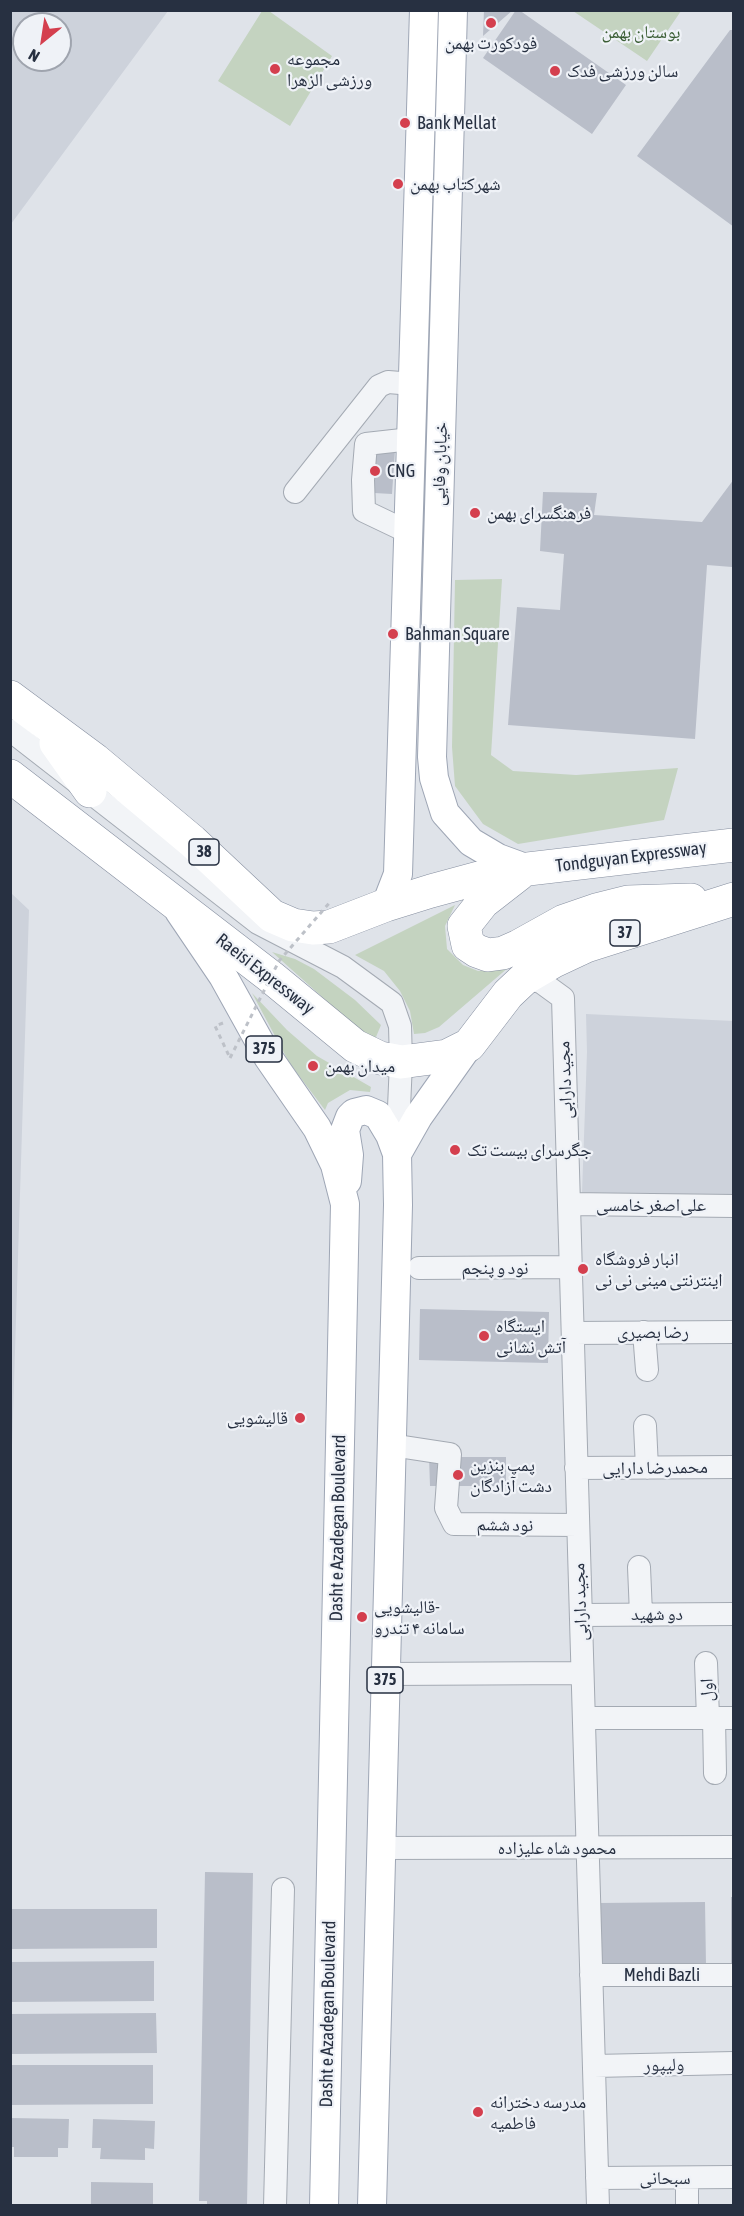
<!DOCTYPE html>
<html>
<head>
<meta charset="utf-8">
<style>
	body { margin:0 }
	#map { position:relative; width:744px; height:2216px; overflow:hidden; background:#dfe3e9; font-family:"Asap Condensed",sans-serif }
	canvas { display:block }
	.frame { position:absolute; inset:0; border:12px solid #273041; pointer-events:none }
	.north { position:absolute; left:12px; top:12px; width:60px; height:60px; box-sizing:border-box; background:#eff2f7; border:2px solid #9fa4ae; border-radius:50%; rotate:210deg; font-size:16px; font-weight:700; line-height:24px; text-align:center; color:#273041 }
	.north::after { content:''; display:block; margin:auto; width:21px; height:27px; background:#d43f4e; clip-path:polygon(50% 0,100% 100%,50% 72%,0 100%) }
</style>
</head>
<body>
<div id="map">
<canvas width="744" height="2216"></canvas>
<div class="frame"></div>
<div class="north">N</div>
</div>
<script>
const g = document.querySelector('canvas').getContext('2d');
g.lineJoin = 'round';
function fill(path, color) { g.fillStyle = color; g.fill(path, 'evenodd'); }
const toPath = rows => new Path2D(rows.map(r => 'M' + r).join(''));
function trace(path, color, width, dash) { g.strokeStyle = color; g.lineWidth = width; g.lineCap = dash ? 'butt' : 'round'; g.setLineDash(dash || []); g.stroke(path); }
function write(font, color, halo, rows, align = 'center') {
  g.font = font + ' "Asap Condensed","Noto Naskh Arabic",sans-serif'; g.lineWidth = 4.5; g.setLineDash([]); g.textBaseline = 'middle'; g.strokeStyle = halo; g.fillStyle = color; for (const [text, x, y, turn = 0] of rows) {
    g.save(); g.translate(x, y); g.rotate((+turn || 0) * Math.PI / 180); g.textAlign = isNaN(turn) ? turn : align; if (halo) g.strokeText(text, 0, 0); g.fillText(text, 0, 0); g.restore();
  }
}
const built = toPath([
	[11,10,168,11,11,224,10,11],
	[24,24,60,24,60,60,24,60],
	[11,893,29,910,11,1477],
	[586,1014,733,1021,733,1195,582,1193,587,1052]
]);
const green = toPath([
	[262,11,269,11,332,56,290,126,218,81],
	[573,11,681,11,647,61],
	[502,579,491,755,513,771,576,775,678,768,664,820,518,844,483,824,455,786,452,747,455,580],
	[455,905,445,926,447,949,463,965,478,971,509,967,439,1027,425,1033,414,1034,410,1011,400,991,384,971,355,955],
	[272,952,295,959,314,969,355,1000,381,1025,376,1037,368,1038],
	[252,993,287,1030,317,1056,371,1087,370,1092,350,1090,328,1103,325,1110,290,1064]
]);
const building = toPath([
	[484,10,513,10,483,36],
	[516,10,519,10,626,85,592,134,483,58],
	[730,30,734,30,734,227,637,156],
	[359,448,395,450,392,494,356,492],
	[734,479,734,564,732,567,707,565,695,739,508,725,517,607,560,610,564,554,540,551,543,492,597,493,594,515,702,522],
	[420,1309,549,1312,548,1363,419,1360],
	[429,1457,506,1457,506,1486,430,1486],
	[205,1872,253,1873,247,2206,207,2206,207,2201,199,2201],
	[731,1897,734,1897,734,1966,731,1966],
	[705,1902,706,1966,599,1967,598,1903],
	[10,1909,157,1909,157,1948,10,1949],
	[154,1961,154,2001,10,2002,10,1962],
	[156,2013,157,2053,10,2054,10,2014],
	[10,2065,153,2065,153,2104,10,2105],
	[10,2118,69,2119,68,2148,58,2148,58,2157,14,2157,14,2147,10,2147],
	[93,2119,155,2121,154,2149,145,2148,145,2160,100,2159,101,2148,92,2148],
	[91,2182,153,2183,153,2206,91,2206]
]);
const path = toPath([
	[223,1023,215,1026,230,1058]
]);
const minor = toPath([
	[295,492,379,386,388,382,413,384],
	[408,532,364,511,363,480,366,444,411,439],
	[10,730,258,923,343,967,392,1003,400,1026,401,1062,397,1153],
	[525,978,541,982,563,998,598,2206],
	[569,1204,734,1206],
	[419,1268,571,1267],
	[644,1332,647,1370],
	[573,1333,734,1332],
	[645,1426,647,1468],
	[391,1445,450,1454,446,1508,454,1524,578,1525],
	[576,1468,734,1467],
	[639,1567,641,1614],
	[581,1615,734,1614],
	[706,1663,708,1718],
	[385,1674,582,1673],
	[584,1718,734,1718],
	[714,1718,715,1773],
	[381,1848,734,1847],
	[591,1975,734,1975],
	[594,2066,734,2063],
	[597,2178,734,2177],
	[687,2178,687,2206],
	[275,2206,283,1889]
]);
const major = toPath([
	[453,10,432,757,434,778,445,813,471,842,498,858,528,869],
	[386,905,398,874,424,10],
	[179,911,223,976,268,1057,317,1128,335,1165,345,1204,324,2206],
	[347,1181,349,1155,345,1130,350,1117,354,1113,366,1110,378,1115,390,1135,397,1154],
	[372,2206,398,1205,397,1154,418,1117,469,1045]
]);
const highway = toPath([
	[10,697,95,760,192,841,272,916,293,925,313,928,329,927,386,905,431,891,479,878,528,869,734,845],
	[56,743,90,791],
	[10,776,271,977,355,1046,380,1058,401,1062,447,1056,469,1045,508,994,525,978,554,961,586,946,734,899],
	[519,874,483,902,464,926,468,945,477,951,488,955,503,953,519,946,564,921,596,910,628,902,691,900]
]);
const pathBridge = toPath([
	[230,1058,279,961,331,901]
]);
const markers = [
	[491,23,6,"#d43f4e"],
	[275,69,6,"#d43f4e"],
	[555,71,6,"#d43f4e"],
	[405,123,6,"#d43f4e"],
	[398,184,6,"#d43f4e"],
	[375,471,6,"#d43f4e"],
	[475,513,6,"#d43f4e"],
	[393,634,6,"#d43f4e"],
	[313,1066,6,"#d43f4e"],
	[455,1150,6,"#d43f4e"],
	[583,1269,6,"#d43f4e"],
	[484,1336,6,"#d43f4e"],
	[300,1418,6,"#d43f4e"],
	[458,1475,6,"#d43f4e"],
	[362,1617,6,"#d43f4e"],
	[478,2112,6,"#d43f4e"]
];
const shields = [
	[204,852,30],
	[625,933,30],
	[264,1049,36],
	[385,1680,36]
];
const shieldNames = [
	["38",204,852],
	["37",625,933],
	["375",264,1049],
	["375",385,1680]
];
const parkNames = [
	["بوستان بهمن",641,32]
];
const poiNames = [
	["فودکورت بهمن",491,43,"center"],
	["مجموعه",287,59],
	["ورزشی الزهرا",287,80],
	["سالن ورزشی فدک",567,71],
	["Bank Mellat",417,123],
	["شهرکتاب بهمن",410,184],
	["CNG",387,471],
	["فرهنگسرای بهمن",487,513],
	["Bahman Square",405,634],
	["میدان بهمن",325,1066],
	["جگرسرای بیست تک",467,1150],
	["انبار فروشگاه",595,1259],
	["اینترنتی مینی نی نی",595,1280],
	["ایستگاه",496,1326],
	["آتش نشانی",496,1347],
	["قالیشویی",288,1418,"right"],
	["پمپ بنزین",470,1465],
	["دشت آزادگان",470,1486],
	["قالیشویی-",374,1607],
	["سامانه ۴ تندرو",374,1628],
	["مدرسه دخترانه",490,2102],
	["فاطمیه",490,2123]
];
const streetNames = [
	["خیابان وفایی",440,464,-88],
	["Tondguyan Expressway",631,857,-7],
	["Raeisi Expressway",265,974,38],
	["مجید دارابی",565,1080,-92],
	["علی‌اصغر خامسی",651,1205],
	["نود و پنجم",495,1268],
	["رضا بصیری",653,1332],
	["محمدرضا دارایی",655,1468,-1],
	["نود ششم",505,1525,1],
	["Dasht e Azadegan Boulevard",338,1528,-89],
	["مجید دارابی",580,1602,-92],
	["دو شهید",657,1614],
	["اول",707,1690,-92],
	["محمود شاه علیزاده",557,1848],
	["Mehdi Bazli",662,1975],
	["Dasht e Azadegan Boulevard",328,2014,-89],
	["ولیپور",664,2065,-1],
	["سبحانی",665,2178]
];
fill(built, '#cdd2db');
fill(green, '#c4d3c0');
fill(building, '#b9bec9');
trace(minor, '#a4aab3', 24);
trace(major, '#9ea6b5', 30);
trace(highway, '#868fa0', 34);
trace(path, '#bdc1c8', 3, [4.5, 4.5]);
trace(minor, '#f2f4f7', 22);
trace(major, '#fff', 28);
trace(highway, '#fff', 33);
trace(pathBridge, '#bdc1c8', 3, [4.5, 4.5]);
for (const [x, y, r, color] of markers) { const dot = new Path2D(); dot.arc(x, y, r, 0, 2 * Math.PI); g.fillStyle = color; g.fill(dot); trace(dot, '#eff2f7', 2); }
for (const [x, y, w] of shields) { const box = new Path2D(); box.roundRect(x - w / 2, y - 13, w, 26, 4.5); g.fillStyle = '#eff2f7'; g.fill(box); trace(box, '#273041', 1.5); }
write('bold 16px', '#273041', null, shieldNames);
write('18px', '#3a5d34', '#eff2f7', parkNames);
write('18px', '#273041', '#eff2f7', poiNames, 'left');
write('18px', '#273041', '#eff2f7', streetNames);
</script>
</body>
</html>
